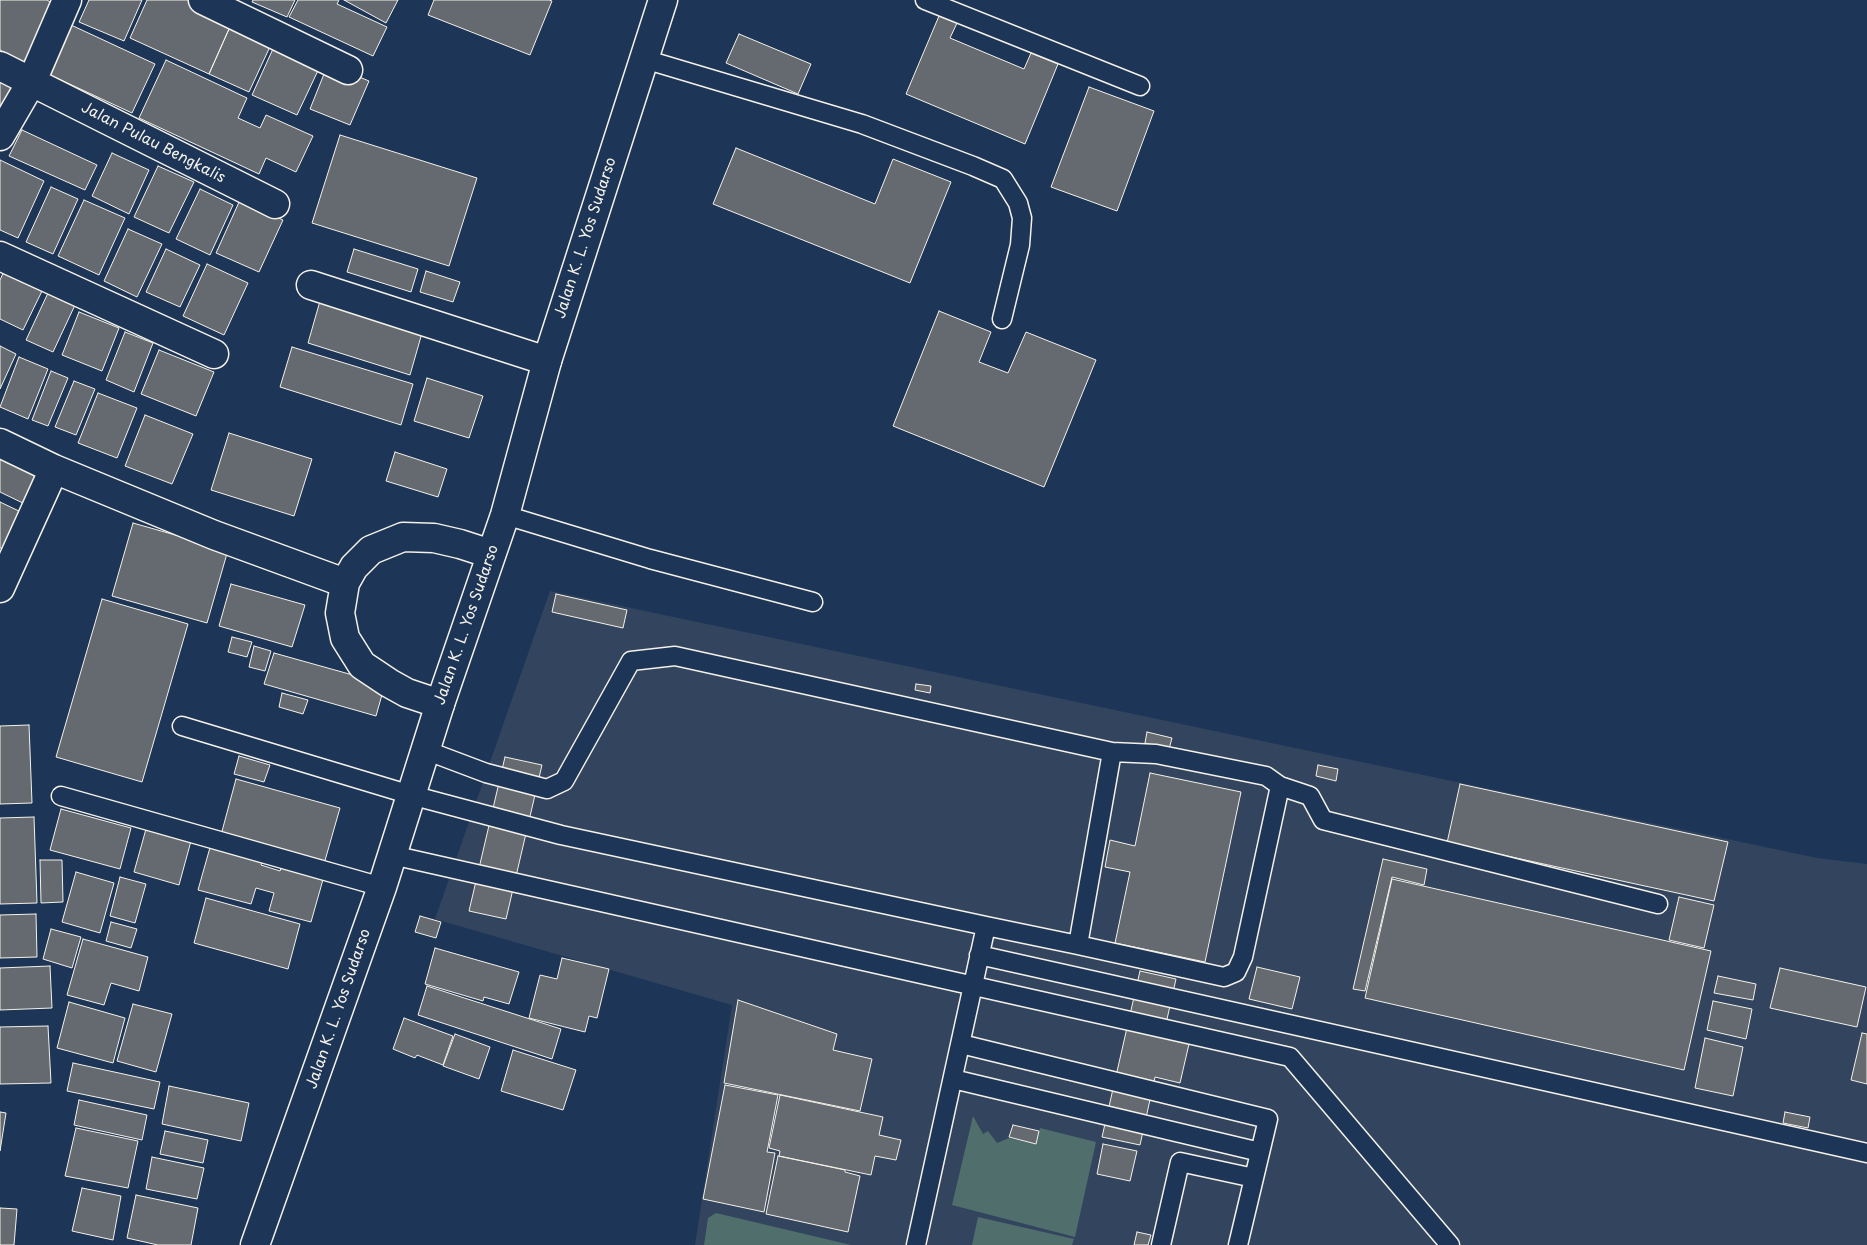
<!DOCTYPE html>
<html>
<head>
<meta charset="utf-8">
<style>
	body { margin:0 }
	canvas { display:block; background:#1d3557 }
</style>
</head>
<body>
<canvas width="1867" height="1245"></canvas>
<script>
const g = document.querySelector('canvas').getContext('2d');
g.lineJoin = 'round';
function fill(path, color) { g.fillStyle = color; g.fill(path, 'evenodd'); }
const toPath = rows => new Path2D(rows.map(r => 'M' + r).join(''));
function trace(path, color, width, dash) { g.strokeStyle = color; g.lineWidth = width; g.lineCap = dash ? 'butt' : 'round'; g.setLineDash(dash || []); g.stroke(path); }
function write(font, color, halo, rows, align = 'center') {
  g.font = font + ' "Playpen Sans",sans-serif'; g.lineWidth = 4; g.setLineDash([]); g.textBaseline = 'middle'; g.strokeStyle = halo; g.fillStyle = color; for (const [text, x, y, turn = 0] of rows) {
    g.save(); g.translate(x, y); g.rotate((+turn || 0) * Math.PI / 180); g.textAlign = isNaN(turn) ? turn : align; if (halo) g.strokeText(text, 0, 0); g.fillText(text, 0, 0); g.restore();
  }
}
const built = toPath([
	[550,591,1817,858,1867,864,1867,1245,695,1245,732,1005,435,919]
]);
const green = toPath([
	[973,1116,983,1134,988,1131,997,1143,1009,1138,1036,1144,1040,1128,1096,1142,1075,1237,952,1205],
	[716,1213,851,1245,704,1245,708,1218],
	[978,1217,1074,1239,1072,1245,972,1245]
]);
const building = toPath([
	[0,0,47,0,55,5,25,63,0,50,0,0],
	[89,0,142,0,124,41,79,22,89,0],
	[147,0,190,0,233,20,209,74,130,38,147,0],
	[253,0,295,0,287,17,252,2,253,0],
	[298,0,339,0,337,4,387,27,373,56,289,17,298,0],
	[344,0,398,0,386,23,344,0],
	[434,0,549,0,552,1,530,55,428,15,434,0],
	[939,16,957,23,950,38,1024,69,1031,53,1058,64,1025,144,906,94,939,16],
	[233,20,274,38,249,92,209,74,233,20],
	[71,25,155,64,132,113,48,74,71,25],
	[739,34,811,64,798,94,726,63,739,34],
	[277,40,323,60,297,115,252,95,277,40],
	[166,60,247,98,238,118,260,128,266,115,313,136,296,172,266,158,259,174,139,118,166,60],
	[328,64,369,81,350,125,310,109,328,64],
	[0,75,18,83,0,121,0,75],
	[1089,87,1154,111,1117,211,1051,187,1089,87],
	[22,130,97,165,85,190,9,156,22,130],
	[340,135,477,178,449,266,312,223,340,135],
	[736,148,875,204,893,159,951,182,910,283,713,204,736,148],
	[112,153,149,170,129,214,92,196,112,153],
	[0,160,44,181,18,238,0,230,0,160],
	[158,166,194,182,169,233,134,217,158,166],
	[51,187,78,199,53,254,26,242,51,187],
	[200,189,233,205,210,255,176,239,200,189],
	[84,200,125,218,99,275,58,256,84,200],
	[240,200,283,220,259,272,216,253,240,200],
	[128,229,162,244,137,297,104,281,128,229],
	[166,249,200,265,180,307,146,292,166,249],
	[354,249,418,269,411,292,347,272,354,249],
	[207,264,248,283,224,335,183,316,207,264],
	[4,271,43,289,23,330,0,319,0,280,4,271],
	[426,271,460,282,453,302,420,292,426,271],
	[48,293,75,305,53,352,26,340,48,293],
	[320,301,422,333,410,375,308,343,320,301],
	[939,311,991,332,979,362,1008,373,1026,332,1096,360,1044,487,893,426,939,311],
	[79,312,119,328,102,371,62,355,79,312],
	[125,332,153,343,134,392,106,380,125,332],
	[0,346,16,354,0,389,0,346],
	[292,347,413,384,401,425,280,387,292,347],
	[159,350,214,372,196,416,141,394,159,350],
	[19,357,48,369,28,419,0,407,19,357],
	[51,371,68,378,48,426,32,420,51,371],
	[427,378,483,396,469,438,414,421,427,378],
	[74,381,95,389,76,435,55,427,74,381],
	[98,393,137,408,117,458,78,443,98,393],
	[145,415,193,434,172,484,125,466,145,415],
	[229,433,312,459,294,516,211,490,229,433],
	[0,452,45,472,29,506,0,492,0,452],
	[395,452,447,469,438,497,386,481,395,452],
	[0,502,21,512,4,549,0,548,0,502],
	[133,523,228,550,207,623,112,596,133,523],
	[231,584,305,605,292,647,219,626,231,584],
	[556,594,627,610,623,628,552,612,556,594],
	[102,599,188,624,142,782,56,757,102,599],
	[232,637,252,642,247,657,228,652,232,637],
	[254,646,271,651,265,671,249,667,254,646],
	[274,653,385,684,376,716,264,684,274,653],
	[916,684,931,686,930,693,915,690,916,684],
	[282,693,308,700,303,714,279,707,282,693],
	[29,725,32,803,0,804,0,726,29,725],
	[1147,732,1172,738,1169,749,1145,743,1147,732],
	[239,756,270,765,264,782,234,774,239,756],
	[505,757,542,765,506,919,469,911,505,757],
	[1318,765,1338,769,1336,781,1316,776,1318,765],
	[1150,773,1241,792,1205,962,1115,943,1130,872,1105,867,1110,840,1135,846,1150,773],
	[236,779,340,808,324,864,221,835,236,779],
	[1460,784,1728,842,1714,901,1447,843,1460,784],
	[61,809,131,828,120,869,50,850,61,809],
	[34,817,37,903,0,904,0,818,34,817],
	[146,829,191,841,179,885,134,872,146,829],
	[211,844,264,858,261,865,280,871,282,865,324,876,311,922,269,911,274,893,256,888,251,904,198,890,211,844],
	[1383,859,1427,869,1424,885,1392,877,1365,991,1353,989,1383,859],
	[40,860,62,860,63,902,41,903,40,860],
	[76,872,114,883,100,933,62,922,76,872],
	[120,877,146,884,135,923,110,916,120,877],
	[1392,879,1711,951,1684,1070,1365,998,1392,879],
	[1679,897,1714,905,1704,948,1669,940,1679,897],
	[206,898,300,924,288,969,194,943,206,898],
	[36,914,37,957,0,958,0,915,36,914],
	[420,916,441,922,436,938,415,932,420,916],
	[111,922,137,929,131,948,106,941,111,922],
	[51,929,81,937,72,968,43,959,51,929],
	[83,939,148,957,139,991,111,983,104,1005,67,995,83,939],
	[435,948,519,972,509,1004,484,997,483,1001,425,984,435,948],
	[562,958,609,969,597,1018,589,1016,585,1032,529,1018,540,975,557,979,562,958],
	[50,966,52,1008,0,1010,0,968,50,966],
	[1257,967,1300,977,1292,1009,1249,999,1257,967],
	[1780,968,1866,987,1857,1027,1770,1008,1780,968],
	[1140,971,1176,979,1163,1037,1189,1044,1180,1083,1155,1077,1140,1145,1102,1137,1140,971],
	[1718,976,1756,984,1753,1000,1714,993,1718,976],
	[427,986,561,1029,552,1059,418,1015,427,986],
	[738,1000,837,1034,833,1050,872,1059,860,1111,724,1083,738,1000],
	[1713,1001,1752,1009,1746,1039,1707,1030,1713,1001],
	[69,1002,125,1018,113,1063,57,1048,69,1002],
	[133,1004,172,1014,156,1072,117,1061,133,1004],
	[404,1018,453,1036,443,1065,417,1055,415,1058,393,1049,404,1018],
	[48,1026,51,1083,0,1084,0,1027,48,1026],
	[1862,1033,1867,1034,1867,1084,1851,1080,1862,1033],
	[455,1034,490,1047,479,1079,443,1066,455,1034],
	[1705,1038,1743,1047,1733,1096,1695,1088,1705,1038],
	[513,1050,576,1070,563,1110,501,1091,513,1050],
	[73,1063,160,1082,154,1109,67,1091,73,1063],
	[725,1085,778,1095,767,1152,775,1153,764,1212,703,1199,725,1085],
	[169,1086,249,1103,241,1141,162,1124,169,1086],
	[780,1095,883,1117,879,1135,901,1140,896,1160,875,1156,871,1175,779,1156,780,1151,769,1148,780,1095],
	[79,1100,147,1115,142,1140,74,1125,79,1100],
	[0,1112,6,1113,0,1151,0,1112],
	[1785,1112,1810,1117,1808,1128,1783,1123,1785,1112],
	[1013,1125,1039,1131,1036,1144,1009,1137,1013,1125],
	[76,1128,138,1141,128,1188,65,1176,76,1128],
	[165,1131,208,1140,203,1163,160,1154,165,1131],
	[1103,1144,1137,1151,1130,1181,1097,1174,1103,1144],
	[778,1156,845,1170,845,1172,860,1176,848,1232,766,1214,778,1156],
	[152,1157,204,1168,197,1199,146,1189,152,1157],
	[82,1188,121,1196,113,1240,72,1231,82,1188],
	[136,1195,198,1208,191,1245,158,1245,127,1238,136,1195],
	[0,1208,17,1209,14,1245,0,1245,0,1208],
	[1137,1232,1151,1235,1148,1245,1134,1245,1137,1232]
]);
const lane = toPath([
	[925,0,1140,86],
	[644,59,862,124,973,166,1003,179,1018,203,1022,218,1020,245,1002,319],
	[505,515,650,559,813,602],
	[182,726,411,795,561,835,986,926],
	[425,750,486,773,547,789,564,781,631,661,675,656,1112,752,1156,754,1266,776,1280,786,1310,796,1323,820,1658,904],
	[61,796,382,887],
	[392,855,1290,1057,1450,1245],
	[1078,945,1224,977,1236,972,1243,957,1280,786],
	[979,955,1867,1153],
	[961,1044,1268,1119,1254,1178,1180,1162,1161,1245],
	[953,1079,1260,1152],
	[916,1245,986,926,1078,945,1112,752],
	[1238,1245,1254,1178]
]);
const street = toPath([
	[203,0,348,70],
	[0,66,275,204],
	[0,136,32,81,67,0],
	[0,256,214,354],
	[311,285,547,361],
	[0,443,54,469,214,535,345,583],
	[0,588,54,469],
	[440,704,407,693,389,683,362,665,345,638,340,613,345,583,354,567,371,550,403,537,434,538,460,544,491,554]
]);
const highway = toPath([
	[255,1245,382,887,440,704,505,515,547,361,663,0]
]);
const streetNames = [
	["Jalan Pulau Bengkalis",153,143,27],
	["Jalan K. L. Yos Sudarso",586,238,-72],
	["Jalan K. L. Yos Sudarso",467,625,-71],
	["Jalan K. L. Yos Sudarso",339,1009,-71]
];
fill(built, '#33455e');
fill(green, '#506e6c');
fill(building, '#656a70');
trace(building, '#f4f1e8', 1);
trace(lane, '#f4f1e8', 21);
trace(street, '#f4f1e8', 31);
trace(highway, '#f4f1e8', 31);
trace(lane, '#1d3557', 18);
trace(street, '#1d3557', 28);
trace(highway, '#1d3557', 28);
write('15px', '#f4f1e8', '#1d3557', streetNames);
</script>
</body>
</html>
